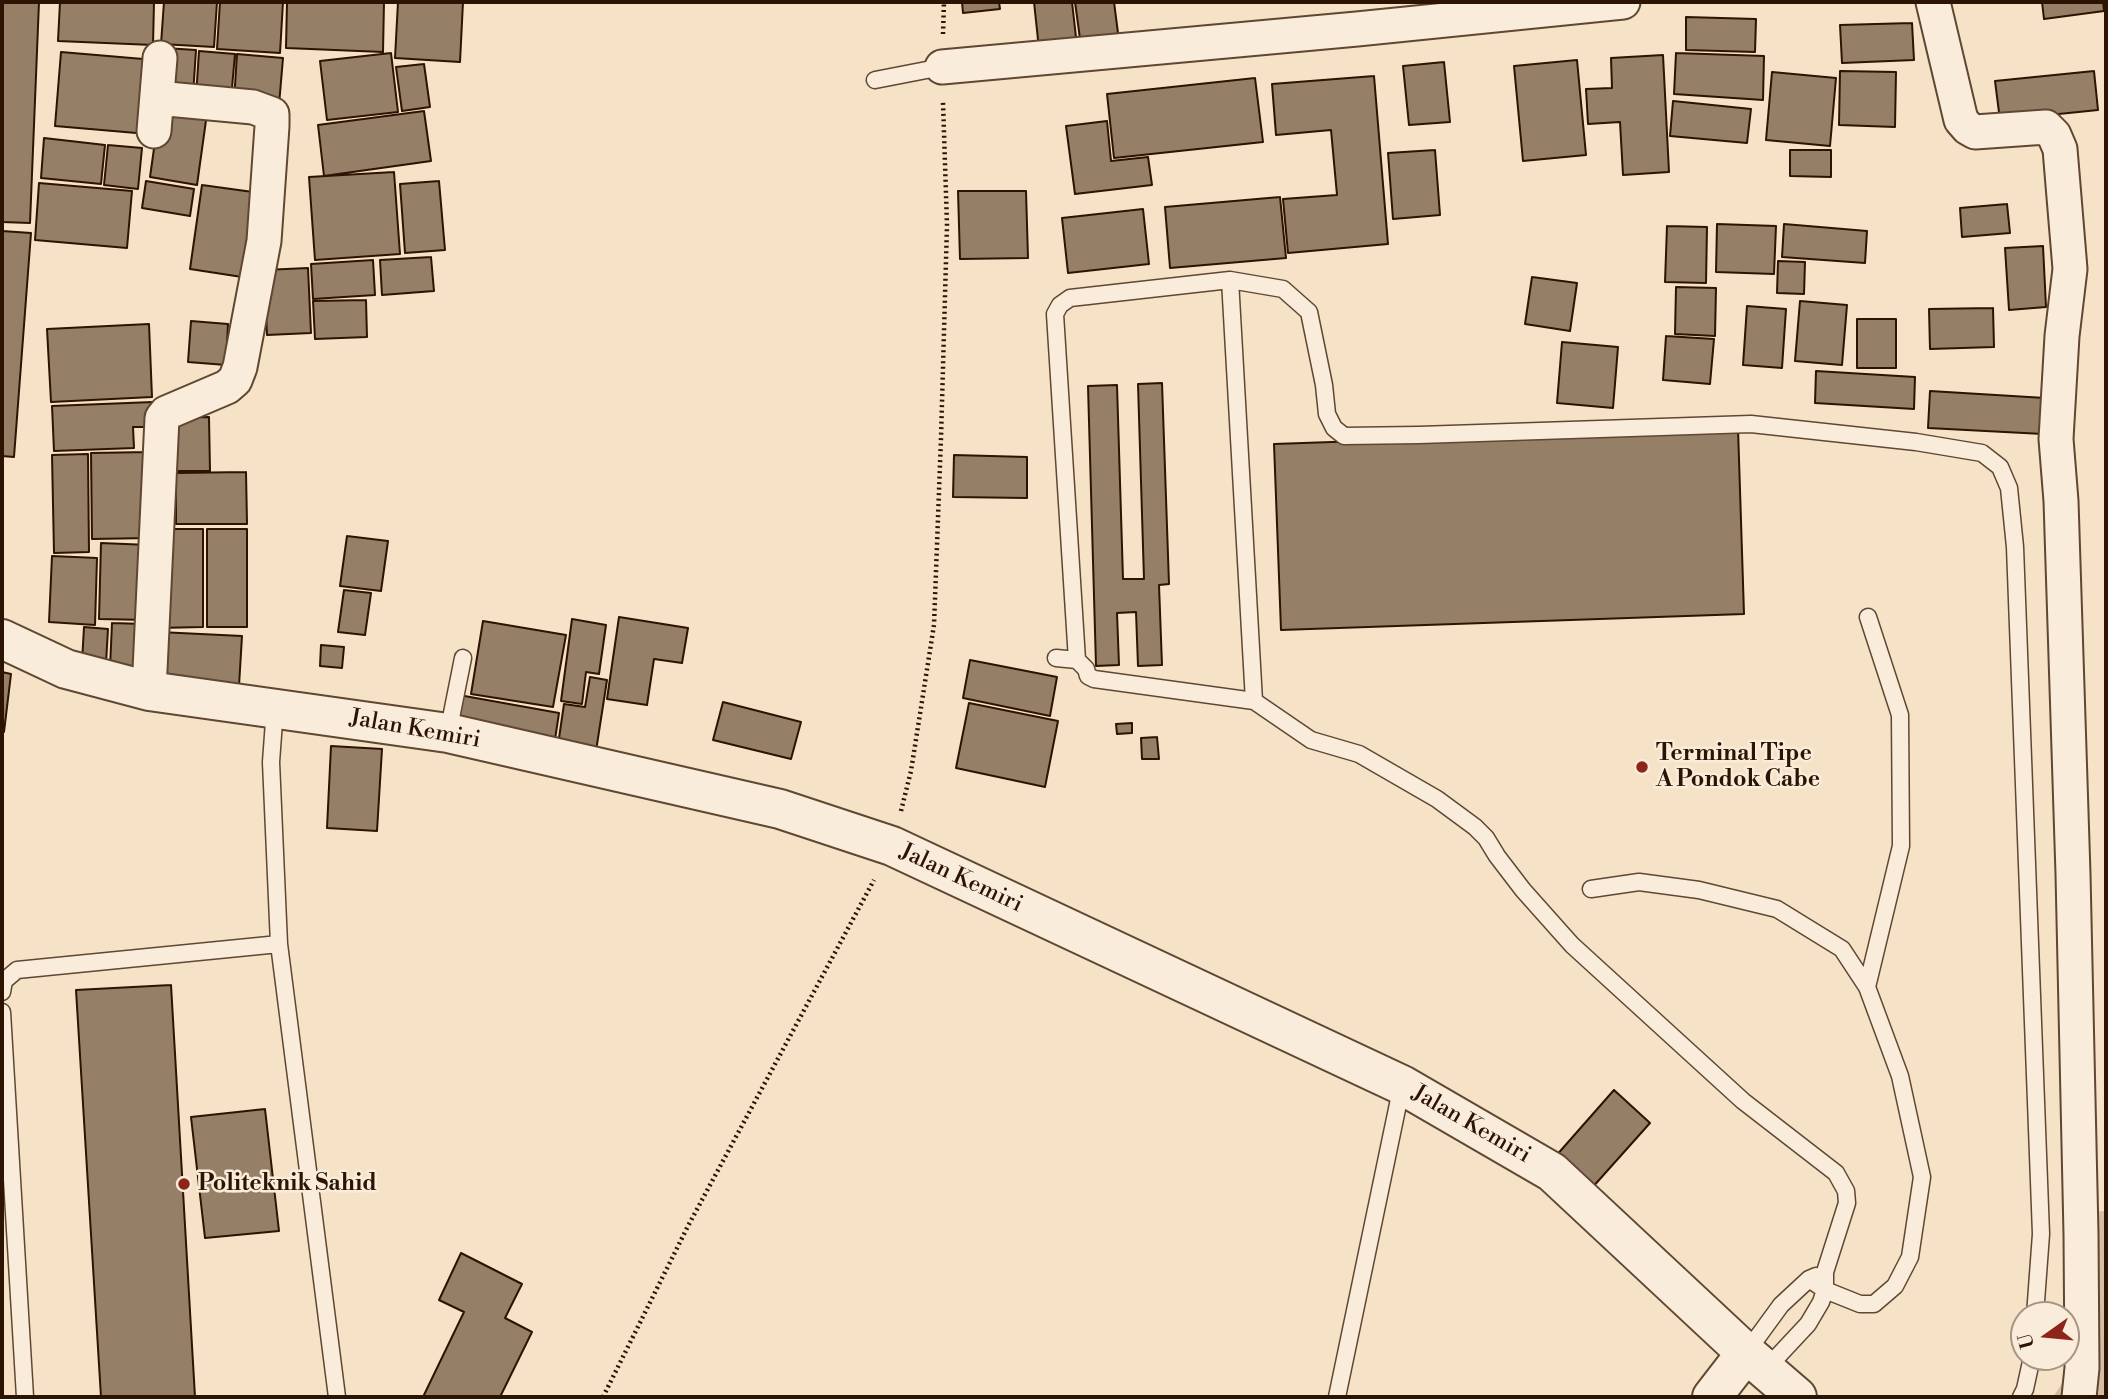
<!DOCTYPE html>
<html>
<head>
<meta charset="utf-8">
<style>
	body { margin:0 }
	#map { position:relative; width:2108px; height:1399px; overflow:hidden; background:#f6e2c6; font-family:"Libre Bodoni",serif }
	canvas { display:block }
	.frame { position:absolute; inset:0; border:4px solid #2d1301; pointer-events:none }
	.north { position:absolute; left:2010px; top:1301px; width:70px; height:70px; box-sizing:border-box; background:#f9ecda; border:2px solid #a79583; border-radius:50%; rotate:255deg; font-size:19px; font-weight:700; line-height:28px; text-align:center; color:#2d1301 }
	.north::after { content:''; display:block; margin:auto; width:24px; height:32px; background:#8f2418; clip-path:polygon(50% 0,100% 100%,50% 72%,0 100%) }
</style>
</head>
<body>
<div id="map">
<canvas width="2108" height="1399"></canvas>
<div class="frame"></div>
<div class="north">U</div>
</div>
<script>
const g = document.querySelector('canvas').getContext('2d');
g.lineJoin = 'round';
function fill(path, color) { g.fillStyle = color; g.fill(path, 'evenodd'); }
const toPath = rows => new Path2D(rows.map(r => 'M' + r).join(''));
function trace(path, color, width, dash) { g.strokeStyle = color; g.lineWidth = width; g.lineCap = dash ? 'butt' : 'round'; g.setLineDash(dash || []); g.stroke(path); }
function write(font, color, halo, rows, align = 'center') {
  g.font = font + ' "Libre Bodoni",serif'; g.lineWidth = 5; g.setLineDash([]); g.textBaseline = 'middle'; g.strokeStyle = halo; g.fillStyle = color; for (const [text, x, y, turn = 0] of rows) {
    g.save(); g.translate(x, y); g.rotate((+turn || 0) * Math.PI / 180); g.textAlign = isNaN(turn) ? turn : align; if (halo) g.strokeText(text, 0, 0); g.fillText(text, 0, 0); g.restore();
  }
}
const green = toPath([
	[2106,1211,2106,1397,2053,1397,2065,1379,2070,1213]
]);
const building = toPath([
	[2,2,39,2,30,223,2,222,2,2],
	[60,2,154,2,153,45,58,41,60,2],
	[164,2,217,2,214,47,161,44,164,2],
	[220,2,283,2,280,53,217,49,220,2],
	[287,2,384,2,383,52,286,48,287,2],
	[398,2,463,2,460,62,395,58,398,2],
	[962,2,999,2,1000,9,963,13,962,2],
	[1034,2,1072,2,1077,46,1039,49,1034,2],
	[1075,2,1114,2,1119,41,1081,46,1075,2],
	[2042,2,2103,2,2104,11,2044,19,2042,2],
	[1686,17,1756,19,1755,52,1686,50,1686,17],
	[1912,23,1914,60,1842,63,1840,25,1912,23],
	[165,48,196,50,193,95,161,92,165,48],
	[199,51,235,54,231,99,196,97,199,51],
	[61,52,155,60,148,134,55,126,61,52],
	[391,53,398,112,327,120,320,61,391,53],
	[1676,53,1764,56,1763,100,1674,94,1676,53],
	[237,54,283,58,279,105,234,101,237,54],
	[1663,55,1669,172,1623,175,1620,122,1588,124,1586,89,1612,88,1611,58,1663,55],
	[1577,60,1586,155,1523,161,1514,66,1577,60],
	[1444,62,1450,122,1409,125,1403,66,1444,62],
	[424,64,430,107,402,111,396,67,424,64],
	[1840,71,1896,72,1895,127,1839,125,1840,71],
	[2094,71,2098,110,2000,120,1995,81,2094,71],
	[1772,72,1836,78,1830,146,1766,140,1772,72],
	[1374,76,1388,244,1288,253,1283,199,1337,195,1331,130,1276,135,1272,84,1374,76],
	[1255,78,1263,142,1114,158,1107,94,1255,78],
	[161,99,208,106,197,185,150,177,161,99],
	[1673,101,1751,109,1747,143,1670,136,1673,101],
	[424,111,431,161,324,176,318,125,424,111],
	[1107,121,1111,161,1148,157,1152,185,1075,194,1066,126,1107,121],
	[44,138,105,145,101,184,41,178,44,138],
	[108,145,142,148,138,189,104,185,108,145],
	[1435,150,1440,215,1393,219,1388,153,1435,150],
	[1790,150,1831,150,1831,177,1790,176,1790,150],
	[394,172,400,254,315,260,309,177,394,172],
	[146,181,194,189,190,216,142,208,146,181],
	[439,181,445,250,405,253,400,184,439,181],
	[39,183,132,191,127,248,35,240,39,183],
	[202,185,253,192,242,277,190,269,202,185],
	[958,191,1026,191,1028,258,960,259,958,191],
	[1280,197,1286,258,1170,268,1165,207,1280,197],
	[2007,204,2010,233,1962,237,1960,208,2007,204],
	[1143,209,1149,264,1068,273,1062,218,1143,209],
	[1717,224,1776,226,1774,274,1716,272,1717,224],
	[1784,224,1867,231,1865,263,1782,257,1784,224],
	[1667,226,1707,227,1706,283,1665,282,1667,226],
	[2,231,31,233,14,457,2,456,2,231],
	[2043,246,2046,307,2009,310,2005,248,2043,246],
	[431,257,434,291,382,295,380,260,431,257],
	[373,260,375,295,313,299,311,264,373,260],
	[1778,261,1805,262,1804,294,1777,293,1778,261],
	[308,268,311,333,267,335,264,270,308,268],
	[1532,277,1577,283,1570,331,1525,324,1532,277],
	[1676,287,1716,288,1715,336,1675,334,1676,287],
	[366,300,367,337,315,339,313,301,366,300],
	[1800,301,1847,305,1842,365,1795,361,1800,301],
	[1747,306,1786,309,1782,368,1743,365,1747,306],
	[1993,308,1994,347,1930,349,1929,309,1993,308],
	[1857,319,1896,319,1896,368,1857,368,1857,319],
	[191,321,228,324,226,365,188,362,191,321],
	[149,324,152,397,51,402,47,329,149,324],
	[1666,336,1714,339,1710,384,1663,380,1666,336],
	[1562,342,1618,347,1613,408,1557,403,1562,342],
	[1816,371,1915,377,1914,409,1815,403,1816,371],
	[1162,383,1169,584,1159,585,1162,665,1138,666,1136,612,1117,613,1119,665,1096,666,1088,386,1117,385,1123,579,1144,579,1138,384,1162,383],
	[1930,391,2045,398,2043,434,1928,428,1930,391],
	[153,402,154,427,133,427,134,448,54,451,52,406,153,402],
	[209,417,210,471,176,471,175,418,209,417],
	[1738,428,1744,614,1281,630,1274,444,1738,428],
	[148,452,150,538,92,539,91,453,148,452],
	[88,454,89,552,54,553,52,455,88,454],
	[954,455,1027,457,1027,498,953,497,954,455],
	[246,472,247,524,176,524,176,473,246,472],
	[158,529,203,529,203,627,158,628,158,529],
	[207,529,247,529,247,627,207,627,207,529],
	[347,536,388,541,381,591,340,586,347,536],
	[101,543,149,545,147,620,99,619,101,543],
	[52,556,97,558,95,625,49,622,52,556],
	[344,590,371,593,365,635,338,632,344,590],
	[619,617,688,628,682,663,654,659,647,705,607,699,619,617],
	[572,619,606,625,599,674,586,672,582,704,561,701,572,619],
	[483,621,566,635,553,707,471,694,483,621],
	[112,623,144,624,143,669,110,668,112,623],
	[84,627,108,629,106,663,82,662,84,627],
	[159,632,242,636,239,686,157,682,159,632],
	[321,645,344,647,342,668,320,666,321,645],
	[970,660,1057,677,1050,716,963,698,970,660],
	[2,672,11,674,4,732,2,732,2,672],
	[590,677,607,680,596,751,558,745,564,704,585,707,590,677],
	[459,695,559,713,554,746,453,728,459,695],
	[723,702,801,722,791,759,713,740,723,702],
	[969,703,1058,721,1045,787,956,768,969,703],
	[1132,723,1132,733,1117,734,1116,724,1132,723],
	[1157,737,1159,759,1142,759,1141,738,1157,737],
	[331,746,382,749,377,831,327,828,331,746],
	[171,985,195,1397,101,1397,76,990,171,985],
	[1614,1090,1650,1123,1591,1189,1555,1157,1614,1090],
	[265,1109,279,1231,205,1238,191,1117,265,1109],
	[461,1253,522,1284,505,1318,532,1332,500,1397,423,1397,464,1312,439,1300,461,1253]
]);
const path = toPath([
	[943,34,944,2],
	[901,811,911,771,934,625,941,438,947,225,943,102],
	[603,1397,688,1226,874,880]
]);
const service = toPath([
	[875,80,942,67],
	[1230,280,1254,701],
	[1056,658,1077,660,1086,669,1088,676,1094,679,1254,701,1311,740,1359,754,1437,799,1475,827,1486,838,1497,856,1523,890,1572,945,1743,1101,1836,1173,1846,1191,1847,1203,1825,1272,1825,1290,1821,1302,1808,1324,1765,1370],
	[1077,660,1055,314,1060,305,1070,298,1230,280,1283,289,1309,312,1324,385,1327,414,1334,428,1344,436,1419,435,1751,424,1916,442,1982,453,2000,467,2009,488,2015,547,2041,1234,2035,1315],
	[275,708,271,762,279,944,337,1397],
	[448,733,463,658],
	[1591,889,1639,882,1699,890,1777,909,1842,949,1867,987,1900,1076,1922,1177,1910,1257,1895,1286,1874,1304,1860,1304,1825,1290,1809,1279],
	[1867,987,1901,846,1900,715,1868,617],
	[2,992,4,981,17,970,279,944],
	[2,1012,25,1397],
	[1746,1353,1781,1305,1809,1279,1816,1276],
	[1337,1397,1402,1085],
	[2021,1397,2025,1389,2032,1357]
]);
const minor = toPath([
	[1933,2,1961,120,1968,128,1975,132,2046,127,2054,135,2060,149,2070,269,2062,336,2056,439,2061,501,2073,874,2081,1234,2082,1368,2079,1397],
	[942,67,1357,29,1623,2],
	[154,131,160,58],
	[149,691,162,418,166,413,227,387,235,380,240,367,264,241,272,126,272,114,253,107,157,98]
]);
const tertiary = toPath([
	[2,639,66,669,149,691,448,733,780,809,892,846,1402,1085,1552,1172,1746,1353,1797,1397],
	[1712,1397,1746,1353]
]);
const markers = [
	[1642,767,7,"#8f2418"],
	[184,1184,7,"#8f2418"]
];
const streetNames = [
	["Jalan Kemiri",415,730,10],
	["Jalan Kemiri",961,879,25],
	["Jalan Kemiri",1471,1125,30]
];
const poiNames = [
	["Terminal Tipe",1656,754],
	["A Pondok Cabe",1656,780],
	["Politeknik Sahid",198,1184]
];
fill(green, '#d4bfa5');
fill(building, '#967f67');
trace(building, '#2d1301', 2);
trace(service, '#5f4732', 19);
trace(minor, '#5f4732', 37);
trace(tertiary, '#5f4732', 42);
trace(path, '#2d1301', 4.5, [2, 3.5]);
trace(service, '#f9ecda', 16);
trace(minor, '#f9ecda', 33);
trace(tertiary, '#f9ecda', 38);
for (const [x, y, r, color] of markers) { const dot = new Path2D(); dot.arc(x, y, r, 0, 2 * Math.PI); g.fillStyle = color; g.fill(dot); trace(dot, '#f9ecda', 2.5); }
write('23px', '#2d1301', '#f9ecda', streetNames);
write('bold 23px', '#2d1301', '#f9ecda', poiNames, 'left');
</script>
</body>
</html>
